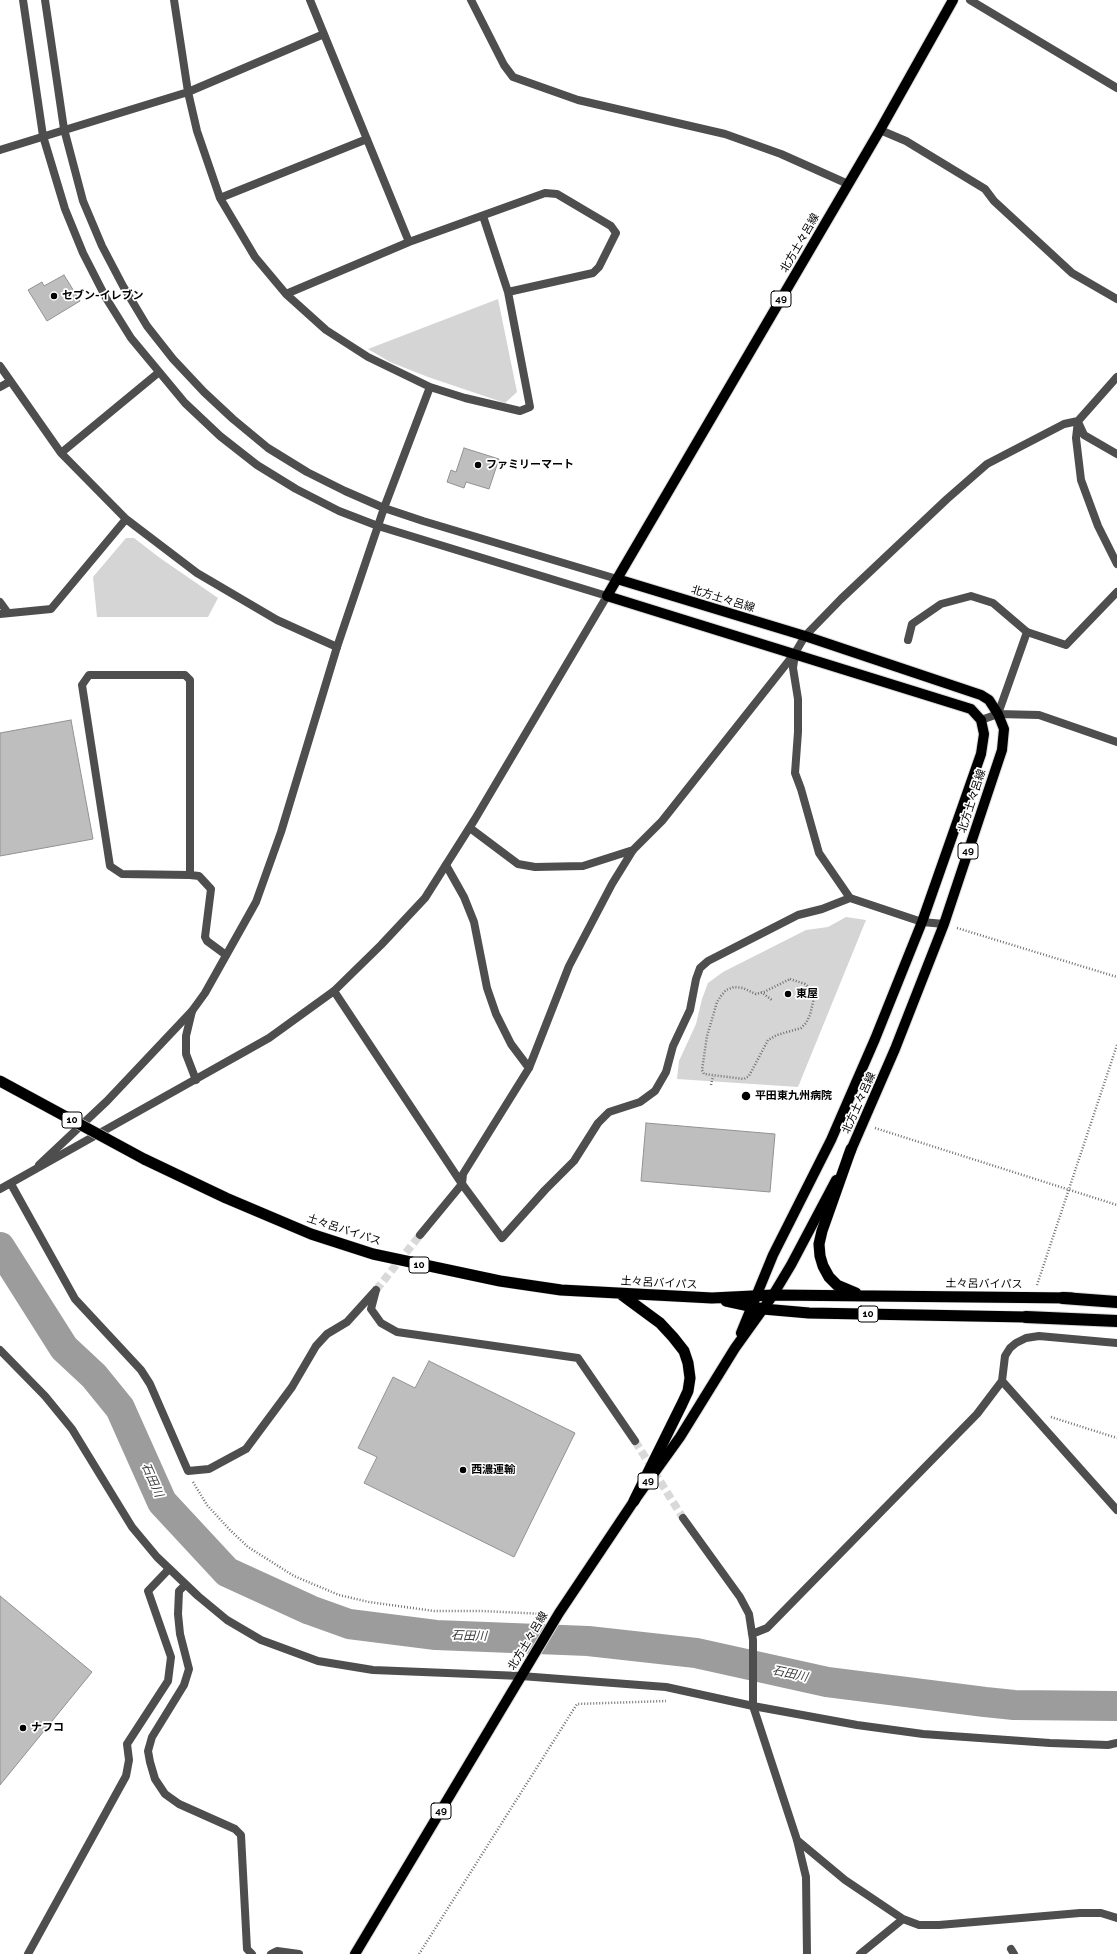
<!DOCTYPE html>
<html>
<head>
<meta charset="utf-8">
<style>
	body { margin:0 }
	canvas { display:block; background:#fff }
</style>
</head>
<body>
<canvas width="1117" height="1954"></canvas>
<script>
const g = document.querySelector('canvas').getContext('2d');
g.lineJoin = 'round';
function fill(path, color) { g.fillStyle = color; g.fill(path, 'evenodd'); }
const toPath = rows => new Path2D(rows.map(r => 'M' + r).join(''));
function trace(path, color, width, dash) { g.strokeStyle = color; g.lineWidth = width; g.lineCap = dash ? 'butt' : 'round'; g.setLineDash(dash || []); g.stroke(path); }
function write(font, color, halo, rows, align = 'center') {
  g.font = font + ' Raleway,"Noto Sans JP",sans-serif'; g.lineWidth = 3.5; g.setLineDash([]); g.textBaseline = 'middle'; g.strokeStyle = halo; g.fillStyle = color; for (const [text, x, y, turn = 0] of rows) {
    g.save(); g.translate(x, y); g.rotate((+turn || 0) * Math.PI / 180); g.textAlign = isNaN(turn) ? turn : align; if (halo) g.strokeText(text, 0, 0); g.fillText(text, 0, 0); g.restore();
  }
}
const green = toPath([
	[498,299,517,392,505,403,428,377,390,362,368,349],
	[126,538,134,538,160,558,218,598,208,617,97,617,93,577],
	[846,917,866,920,798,1087,677,1079,679,1061,696,1024,702,999,708,983,723,972,806,930,828,927]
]);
const river = toPath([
	[0,1247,64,1348,94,1376,120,1408,162,1502,227,1572,310,1610,349,1624,436,1635,588,1641,696,1653,827,1682,985,1702,1014,1705,1117,1706]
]);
const building = toPath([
	[64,275,80,301,47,321,28,290,42,282,44,286,64,275],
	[464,448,499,459,489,489,466,482,464,488,447,482,451,470,456,472,464,448],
	[71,720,93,839,0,856,0,733,71,720],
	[646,1123,775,1134,770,1192,641,1181,646,1123],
	[429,1361,575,1433,514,1557,364,1483,377,1457,358,1448,393,1377,415,1388,429,1361],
	[0,1596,92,1672,0,1785,0,1596]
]);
const minorTunnel = toPath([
	[376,1290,420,1235],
	[635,1441,683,1518]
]);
const path = toPath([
	[957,928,1117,977],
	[790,979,805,984,811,989,814,998,810,1015,806,1023,801,1028,777,1035,768,1040,749,1076,744,1079,704,1074,702,1070,707,1036,717,1002,721,996,726,990,734,987,743,988,756,994,764,992,790,979],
	[761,992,772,1000],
	[711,1085,713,1076],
	[875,1128,1117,1205],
	[1037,1285,1117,1045],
	[1051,1417,1117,1438],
	[193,1482,207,1505,229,1529,248,1547,294,1576,339,1595,369,1602,434,1611,482,1611,544,1614],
	[419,1954,577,1704,666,1701]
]);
const minor = toPath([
	[174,0,188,92,197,131,220,198,255,257,286,294,326,330,368,357,430,387,465,398,520,411,530,407,508,292,593,273,599,267,616,233,611,226,557,194,545,193,409,242,310,0],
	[471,0,504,65,513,77,578,100,725,134,781,154,848,184],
	[970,0,1117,88],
	[880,130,906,141,985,189,994,201,1072,273,1117,299],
	[0,150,188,92,324,34],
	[220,198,367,139],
	[483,216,508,292],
	[286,294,409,242],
	[0,366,61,453,126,519,197,573,277,620,337,647],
	[1117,377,1078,421,1076,438,1081,480,1098,526,1117,564],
	[0,387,9,382],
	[1078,422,1084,435,1117,454],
	[61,453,158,373],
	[384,508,430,387],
	[0,602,8,613],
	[0,614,51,609,126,519],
	[908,640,912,624,941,604,971,596,993,603,1027,632,1066,645,1117,592],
	[795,654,793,668,798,699,798,732,795,773,801,789,819,853,850,898],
	[470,828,518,864,535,867,583,866,633,850],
	[446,865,464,897,474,922,487,988,496,1014,511,1044,529,1068],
	[190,875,122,874,110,866,82,685,89,675,185,675,190,680,190,875,199,876,211,889,205,937,207,941,226,955],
	[334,991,462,1184,502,1238,545,1190,574,1161,598,1123,609,1112,640,1102,655,1091,666,1072,673,1046,690,1010,696,979,700,968,708,961,798,915,822,909,850,898,922,922,944,924],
	[39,1165,107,1101,192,1011],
	[11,1184,75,1299,141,1370,150,1384,188,1471,209,1469,246,1449,292,1387,316,1346,327,1334,347,1322,376,1290],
	[420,1235,462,1184,463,1174,529,1068,569,966,612,884,633,850,662,821,795,653,805,636,841,599,947,499,987,464,1064,424,1078,421],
	[376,1290,371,1309,381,1323,397,1332,578,1358,635,1441],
	[1002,1381,1117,1510],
	[683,1518,740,1597,749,1614,753,1640,753,1706,797,1840,806,1877,807,1954],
	[185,1585,179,1591,178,1614,180,1634,189,1669,184,1685,152,1737,148,1751,150,1762,155,1779,165,1794,179,1804,235,1829,241,1835,247,1949,252,1954],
	[752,1634,767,1628,977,1414,1002,1381,1005,1356,1010,1348,1016,1343,1026,1338,1039,1336,1117,1343],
	[753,1706,857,1725,923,1734,1050,1743,1108,1745,1117,1743],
	[797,1840,845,1880,903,1919,919,1925,939,1925,1080,1913,1101,1913,1117,1918],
	[1011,1949,1014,1954],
	[28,1954,126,1776,129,1760,127,1744,168,1681,171,1657,148,1591,169,1569],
	[271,1954,277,1951,299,1954],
	[860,1954,903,1919]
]);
const tertiary = toPath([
	[45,0,64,129,83,201,102,246,123,286,147,326,173,359,204,392,233,419,268,448,307,472,345,491,384,508,423,521,617,579],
	[998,714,1027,632],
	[981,720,998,714,1039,715,1117,742],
	[196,1080,186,1054,186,1036,192,1011,205,993,256,902,281,832,337,647,384,508],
	[0,1189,269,1038,334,991,381,945,425,898,475,819,607,596,378,526,339,511,296,489,257,465,220,436,185,403,131,338,106,298,83,253,65,209,43,136,23,0],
	[0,1350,45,1396,72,1429,132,1527,157,1557,198,1596,227,1620,261,1640,318,1661,373,1670,521,1676,666,1687,753,1706]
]);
const primary = toPath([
	[617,579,805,636,981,695,989,700,998,714,1004,729,1002,750,944,924,895,1049,848,1157],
	[741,1333,773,1255,831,1140,875,1039,922,922,981,754,984,734,981,720,971,709,607,596,880,130,953,0],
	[355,1954,559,1613,634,1501,680,1437,735,1348,773,1295,791,1265,836,1180]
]);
const trunk = toPath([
	[851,1149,822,1231,819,1244,820,1256,823,1266,829,1277,837,1285,856,1293],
	[144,1159,226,1198,311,1234,373,1254,500,1281,561,1290,712,1298,773,1295,1072,1298],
	[622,1295,660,1323,673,1337,684,1351,688,1363,690,1378,688,1391,682,1404,634,1501],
	[726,1301,763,1309,809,1313,1026,1317]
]);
const motorway = toPath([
	[1063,1298,1117,1302],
	[1026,1317,1117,1321]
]);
const trunkBridge = toPath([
	[0,1081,144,1159]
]);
const markers = [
	[54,296,4,"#000"],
	[478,465,4,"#000"],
	[788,994,4,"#000"],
	[746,1096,5,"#000"],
	[463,1470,4,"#000"],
	[23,1728,4,"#000"]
];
const shields = [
	[781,299,20],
	[968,851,20],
	[72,1120,20],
	[419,1265,20],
	[868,1314,20],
	[648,1481,20],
	[441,1811,20]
];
const shieldNames = [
	["49",781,299],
	["49",968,851],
	["10",72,1120],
	["10",419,1265],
	["10",868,1314],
	["49",648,1481],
	["49",441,1811]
];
const streetNames = [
	["北方土々呂線",800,243,-60],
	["北方土々呂線",723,599,17],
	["北方土々呂線",972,801,-72],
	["北方土々呂線",859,1103,-66],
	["土々呂バイパス",344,1230,18],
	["土々呂バイパス",659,1283,3],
	["土々呂バイパス",984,1284,1],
	["北方土々呂線",528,1641,-59]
];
const poiNames = [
	["セブン-イレブン",62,296],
	["ファミリーマート",486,465],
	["東屋",796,994],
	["平田東九州病院",755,1096],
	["西濃運輸",471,1470],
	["ナフコ",31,1728]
];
const waterNames = [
	["石田川",152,1480,66],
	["石田川",469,1636,2],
	["石田川",790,1674,12]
];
fill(green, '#d5d5d5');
trace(river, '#9c9c9c', 30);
fill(building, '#bebebe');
trace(building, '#929292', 1);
trace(minorTunnel, '#d9d9d9', 8, [8, 4]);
trace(primary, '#dbdbdb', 12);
trace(trunk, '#dbdbdb', 12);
trace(motorway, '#dbdbdb', 14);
trace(path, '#707070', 2.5, [1, 2]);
trace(minor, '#4e4e4e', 8);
trace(tertiary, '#4e4e4e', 8);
trace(primary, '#000', 10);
trace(trunk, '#000', 11);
trace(motorway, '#000', 12);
trace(trunkBridge, '#dbdbdb', 12, []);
trace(trunkBridge, '#000', 11);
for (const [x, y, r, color] of markers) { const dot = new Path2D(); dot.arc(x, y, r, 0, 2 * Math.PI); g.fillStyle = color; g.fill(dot); trace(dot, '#fff', 1.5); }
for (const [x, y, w] of shields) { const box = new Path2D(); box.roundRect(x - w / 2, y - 8, w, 16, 3); g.fillStyle = '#fff'; g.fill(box); trace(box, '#000', 1); }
write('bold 10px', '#000', null, shieldNames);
write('11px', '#000', '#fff', streetNames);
write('bold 11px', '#000', '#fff', poiNames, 'left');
write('italic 12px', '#3d3d3d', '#fff', waterNames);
</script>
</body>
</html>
